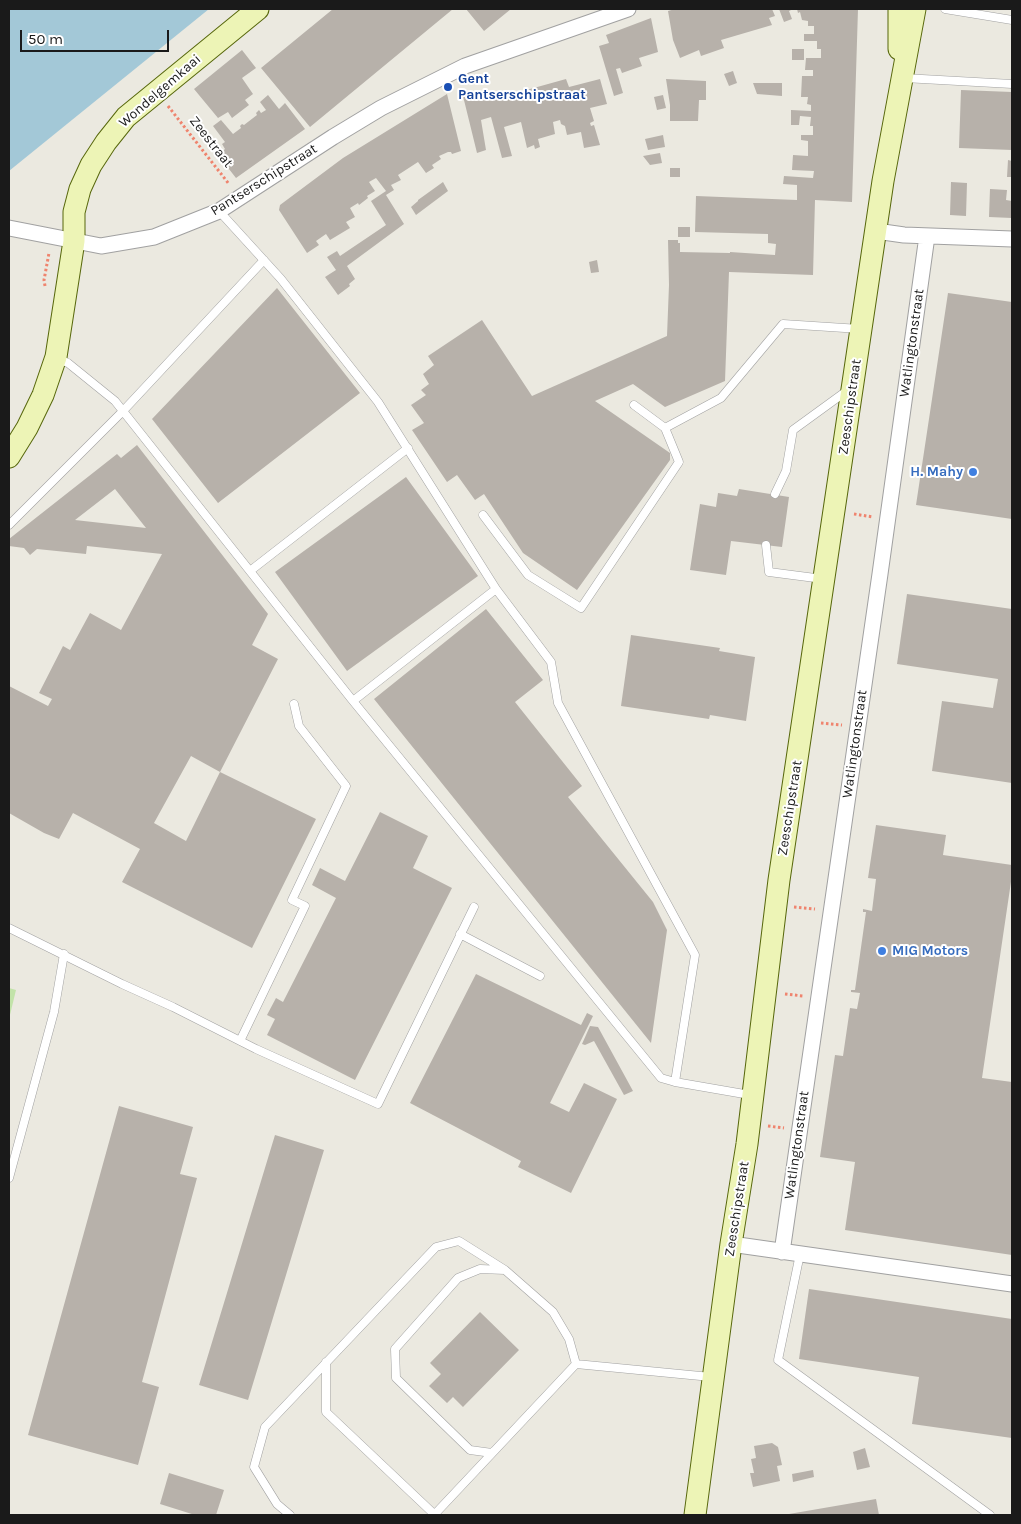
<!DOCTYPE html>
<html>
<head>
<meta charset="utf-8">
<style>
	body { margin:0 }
	#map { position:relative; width:1021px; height:1524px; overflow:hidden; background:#ebe9e0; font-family:Karla,sans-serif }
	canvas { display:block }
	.frame { position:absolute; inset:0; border:10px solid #1a1a1a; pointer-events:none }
	.scale { position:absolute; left:20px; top:30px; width:149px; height:22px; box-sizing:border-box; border:2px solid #1a1a1a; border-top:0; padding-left:6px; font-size:15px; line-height:18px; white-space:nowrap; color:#1a1a1a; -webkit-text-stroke:4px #fff; paint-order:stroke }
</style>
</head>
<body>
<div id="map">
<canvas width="1021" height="1524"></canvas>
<div class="frame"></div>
<div class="scale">50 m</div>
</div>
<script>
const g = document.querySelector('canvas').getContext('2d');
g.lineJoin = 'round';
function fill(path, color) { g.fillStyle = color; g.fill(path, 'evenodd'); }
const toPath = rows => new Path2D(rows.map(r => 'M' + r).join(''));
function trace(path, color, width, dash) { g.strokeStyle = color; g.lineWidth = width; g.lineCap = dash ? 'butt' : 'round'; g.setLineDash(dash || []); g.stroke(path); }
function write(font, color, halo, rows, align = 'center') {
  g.font = font + ' Karla,sans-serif'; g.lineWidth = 4; g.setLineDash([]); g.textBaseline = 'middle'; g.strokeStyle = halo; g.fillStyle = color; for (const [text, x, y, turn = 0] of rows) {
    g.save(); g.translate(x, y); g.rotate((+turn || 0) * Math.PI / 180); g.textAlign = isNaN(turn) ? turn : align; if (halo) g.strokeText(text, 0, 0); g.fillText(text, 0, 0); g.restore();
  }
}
const grass = toPath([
	[9,988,16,990,9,1019]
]);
const water = toPath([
	[9,9,209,9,9,171]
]);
const building = toPath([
	[333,9,453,9,310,127,261,68],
	[466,9,511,9,484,31],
	[675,9,772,9,775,16,769,18,772,25,721,40,724,48,701,56,699,50,680,58,673,40,668,11],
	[779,9,790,9,791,10,789,11,792,19,784,22],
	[797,9,858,9,852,202,815,200,813,275,729,272,725,381,665,407,633,384,595,401,670,453,670,460,577,590,523,553,484,494,475,500,457,475,447,482,412,430,424,423,411,405,426,395,421,390,429,384,423,374,434,365,428,356,482,320,532,396,667,336,669,285,668,240,678,240,678,243,680,243,680,252,730,253,730,252,775,255,776,244,768,243,768,234,695,232,696,196,797,200,797,185,783,184,784,176,813,178,814,171,792,170,793,155,808,156,808,141,801,140,801,135,813,135,813,126,810,126,811,117,800,116,799,125,791,125,791,110,811,111,811,105,807,104,808,97,801,97,802,76,813,76,813,70,805,70,806,58,821,58,821,49,817,49,817,41,804,41,804,34,814,34,814,26,808,26,808,21,802,20,800,12,798,13],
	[651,18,658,52,639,58,642,66,622,73,620,68,616,69,623,93,614,96,599,46,609,43,606,35],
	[792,49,804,49,804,60,792,60],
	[242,50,256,68,242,78,253,94,245,100,249,105,232,118,228,112,218,118,194,89],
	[733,71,737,83,729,86,724,74],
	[566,79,569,87,600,79,607,104,590,108,594,121,590,123,591,126,594,125,600,145,584,148,581,132,567,135,565,126,561,124,560,120,553,122,555,134,538,139,540,147,535,149,534,145,527,148,521,122,504,127,512,156,502,158,491,117,481,120,486,150,477,153,463,96,485,90,487,101],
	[666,79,706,81,706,100,699,100,698,121,670,121,670,105],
	[753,83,782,83,782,96,757,94],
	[961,90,1012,92,1012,150,959,148],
	[447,94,461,151,452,154,451,152,448,152,439,156,441,159,432,165,434,168,426,173,418,162,398,175,401,180,391,185,394,190,386,195,404,224,347,266,355,279,349,284,350,286,338,295,325,277,336,270,327,257,337,251,340,256,386,225,371,201,386,191,376,178,369,182,375,191,367,196,368,198,359,205,358,203,350,208,355,217,346,222,350,228,330,240,326,234,316,241,319,245,307,253,279,210,280,205,343,158],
	[268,95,279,109,285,103,305,129,236,178,218,155,225,149,222,144,225,142,213,126,221,120,233,134,241,128,240,126,242,124,244,125,257,115,256,113,259,110,261,113,266,110,260,102],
	[663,95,666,108,657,110,654,97],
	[663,135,665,147,648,150,645,139],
	[660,153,662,163,650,165,643,156],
	[1008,160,1012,161,1012,177,1007,177],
	[670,168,680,168,680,177,670,177],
	[443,182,448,191,416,215,411,207,418,201,418,200],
	[951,182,967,183,966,216,950,215],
	[990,189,1007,190,1006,200,1012,201,1012,218,989,217],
	[678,227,690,227,690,237,678,237],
	[597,260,599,272,591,273,589,262],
	[277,288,360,393,218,503,152,419],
	[948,293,1012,302,1012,519,916,505],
	[137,445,268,614,252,645,278,659,220,772,191,756,154,823,186,841,220,772,316,819,252,948,122,882,140,849,73,813,59,839,44,833,9,813,9,686,48,706,52,699,39,693,63,646,70,650,90,613,121,630,162,554,87,546,86,554,37,549,30,555,24,548,9,546,9,539,117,454,121,458],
	[115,489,146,528,75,520],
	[406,477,478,576,347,671,275,572],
	[739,489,789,497,782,547,731,541,726,575,690,570,700,504,716,507,718,493,737,496],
	[907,594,1012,609,1012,783,932,771,942,701,993,708,998,679,897,664],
	[486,609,543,680,515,702,582,786,568,797,653,902,667,930,651,1043,374,699],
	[631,635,720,648,719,651,755,657,746,721,710,715,709,719,621,706],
	[380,812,428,836,413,868,452,888,355,1080,267,1035,275,1019,267,1015,276,998,283,1002,336,898,312,885,320,868,345,881],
	[876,825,946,835,943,855,1012,865,1012,875,982,1078,1012,1082,1012,1255,845,1230,855,1162,820,1157,835,1055,843,1056,850,1008,857,1009,860,993,851,992,851,990,855,990,866,912,863,912,863,909,872,911,876,879,868,878],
	[476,974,581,1025,587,1013,593,1016,550,1103,569,1112,584,1083,617,1099,571,1193,518,1167,521,1161,410,1103],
	[590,1026,598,1027,633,1091,624,1095,594,1041,585,1045,582,1044],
	[119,1106,193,1127,180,1174,197,1178,142,1382,159,1387,138,1465,28,1435],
	[275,1135,324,1150,248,1400,199,1385],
	[809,1289,1012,1319,1012,1438,912,1424,919,1377,799,1359],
	[480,1312,519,1350,463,1407,453,1397,447,1403,429,1386,441,1374,430,1363],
	[772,1443,778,1447,782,1465,777,1466,780,1481,753,1487,750,1473,754,1473,751,1459,756,1458,754,1446],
	[865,1448,870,1467,857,1470,853,1452],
	[813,1470,814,1477,793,1482,792,1474],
	[169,1473,224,1490,216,1515,195,1515,160,1504],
	[876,1499,879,1515,789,1515,789,1514]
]);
const path = toPath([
	[168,106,229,184],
	[45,286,44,280,49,253],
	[854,514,873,517],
	[821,723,842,725],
	[794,907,815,909],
	[785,994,803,996],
	[768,1126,784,1128]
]);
const lane = toPath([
	[945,9,1012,20],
	[904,78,1012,84],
	[219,211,281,279,378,402,496,589],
	[57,358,68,363,115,401,353,701],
	[634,405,665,428],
	[775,494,786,471,793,430,848,390],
	[483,515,528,575,581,608,679,462,665,428,721,398,783,324,860,329],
	[9,525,123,411,264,260],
	[766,545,769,572,823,579],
	[250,571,408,448],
	[9,928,122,984,173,1007,256,1049,378,1104,474,907],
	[460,934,540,976],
	[240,1041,305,906,292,900,346,786,299,726,294,704],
	[675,1082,695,955,558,703,551,662,496,589,353,701,661,1078,675,1082,750,1095],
	[9,1178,54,1012,64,954],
	[800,1254,778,1360,990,1515],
	[326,1362,326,1412,435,1515],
	[492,1453,470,1450,396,1378,395,1349,458,1278,480,1269,505,1270,553,1312,569,1339,576,1364],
	[290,1515,277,1504,254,1467,265,1427,436,1247,459,1241,505,1270],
	[434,1515,576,1364,711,1377]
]);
const street = toPath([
	[9,228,101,246,154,237,219,211,333,137,381,108,465,66,628,9],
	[876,231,904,235,1012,239],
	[731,1244,1012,1284],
	[782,1252,880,574,927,236]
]);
const secondary = toPath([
	[899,9,899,49],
	[9,457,27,428,43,395,56,357,74,241,74,212,80,189,91,165,106,142,126,117,258,9],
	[695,1515,731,1244,747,1144,779,880,883,181,915,9]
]);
const markers = [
	[448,87,5,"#1a4fb4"],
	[973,472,5,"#3f7fe0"],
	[882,951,5,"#3f7fe0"]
];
const transitNames = [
	["Gent",458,79],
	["Pantserschipstraat",458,95]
];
const streetNames = [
	["Wondelgemkaai",160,91,-41],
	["Zeestraat",211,142,52],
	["Pantserschipstraat",264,180,-32],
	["Watlingtonstraat",912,343,-82],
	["Zeeschipstraat",850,407,-82],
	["Watlingtonstraat",855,744,-82],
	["Zeeschipstraat",790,808,-81],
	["Watlingtonstraat",797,1145,-82],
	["Zeeschipstraat",737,1209,-81]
];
const shopNames = [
	["H. Mahy",963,472],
	["MIG Motors",892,951,"left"]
];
fill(grass, '#c2e3a9');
fill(water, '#a3c8d7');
fill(building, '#b7b1aa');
trace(lane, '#a1a1a1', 9);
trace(street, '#a1a1a1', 17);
trace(secondary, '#57670c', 23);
trace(path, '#ef846e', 3, [2.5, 2.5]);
trace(lane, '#fff', 8);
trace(street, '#fff', 15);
trace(secondary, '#edf4b6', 21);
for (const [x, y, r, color] of markers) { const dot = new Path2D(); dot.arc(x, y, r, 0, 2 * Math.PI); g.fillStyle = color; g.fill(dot); trace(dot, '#fff', 2); }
write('bold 14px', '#164399', '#fff', transitNames, 'left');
write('14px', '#1a1a1a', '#fff', streetNames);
write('bold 14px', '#366cbe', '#fff', shopNames, 'right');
</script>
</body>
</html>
